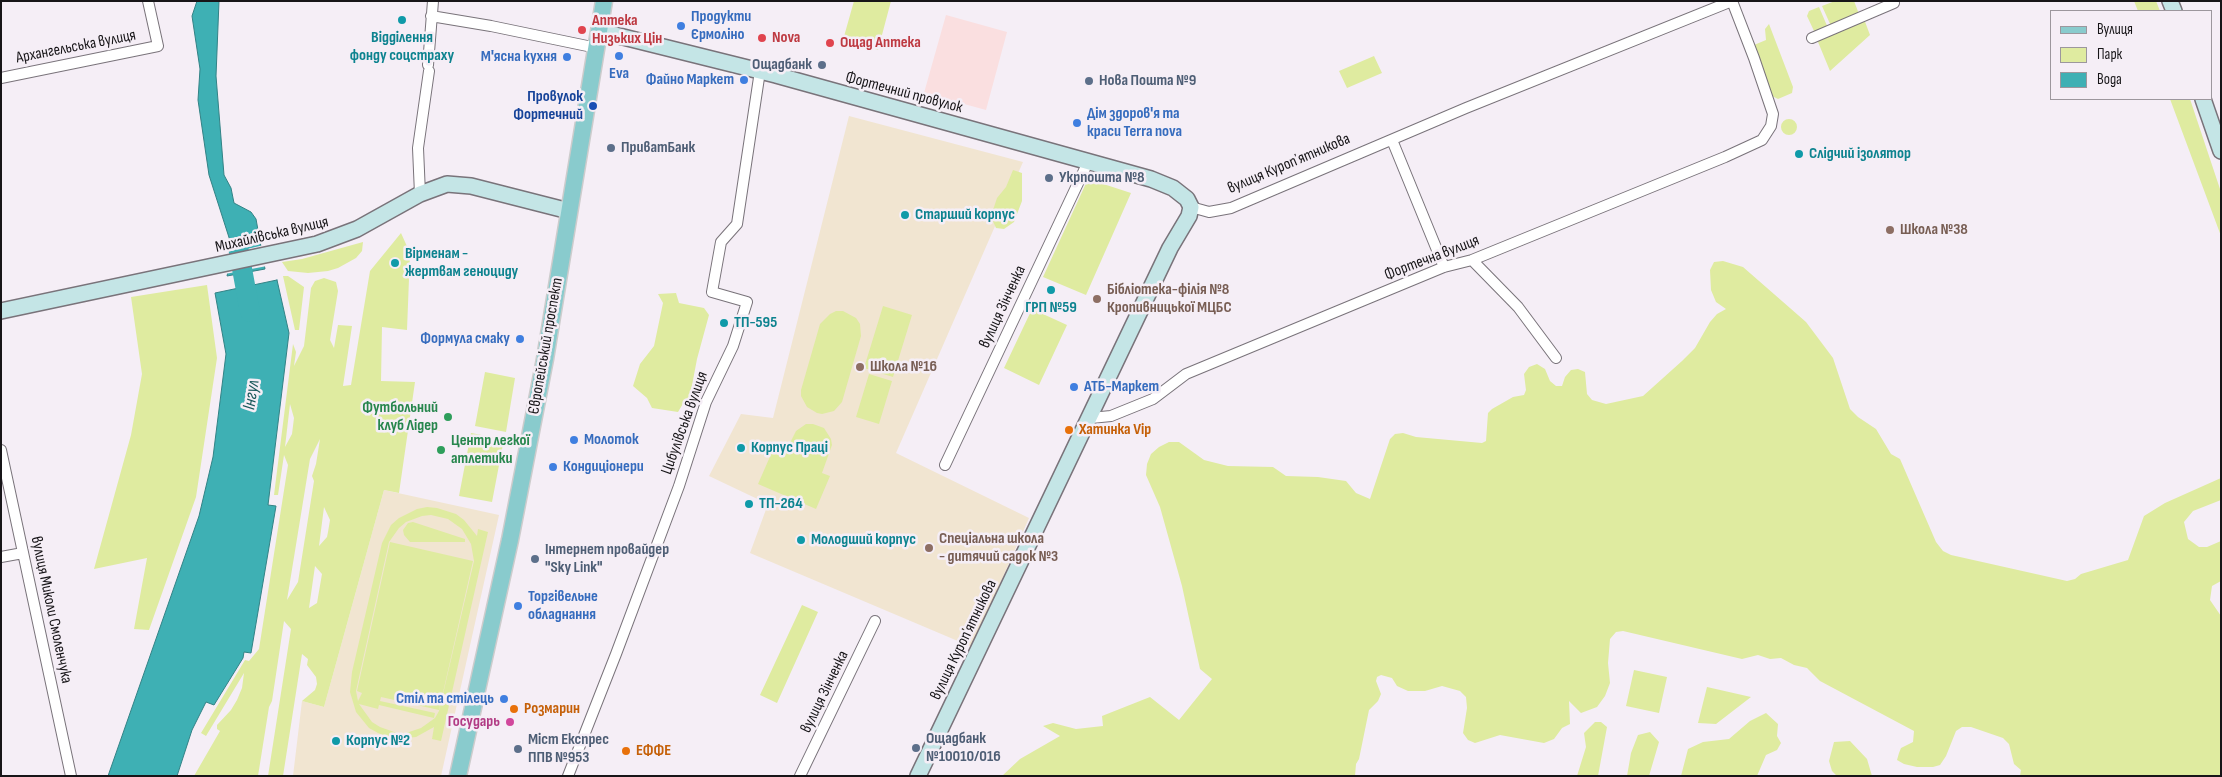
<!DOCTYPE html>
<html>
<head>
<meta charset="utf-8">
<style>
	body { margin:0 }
	#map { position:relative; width:2222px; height:777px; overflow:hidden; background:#f5eef6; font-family:"Sofia Sans Condensed",sans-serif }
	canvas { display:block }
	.frame { position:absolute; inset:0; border:2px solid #171518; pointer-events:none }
	.legend { position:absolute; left:2050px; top:10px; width:162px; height:90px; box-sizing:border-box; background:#f5eef6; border:1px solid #9c979d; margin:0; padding:6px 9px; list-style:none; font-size:15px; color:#171518 }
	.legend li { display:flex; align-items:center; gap:10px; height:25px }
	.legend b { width:25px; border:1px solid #9c979d }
</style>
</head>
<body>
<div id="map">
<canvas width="2222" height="777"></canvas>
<div class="frame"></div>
<ul class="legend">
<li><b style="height:6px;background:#89cbcd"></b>Вулиця</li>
<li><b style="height:14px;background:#dfeba0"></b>Парк</li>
<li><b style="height:14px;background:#3eb0b4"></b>Вода</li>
</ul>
</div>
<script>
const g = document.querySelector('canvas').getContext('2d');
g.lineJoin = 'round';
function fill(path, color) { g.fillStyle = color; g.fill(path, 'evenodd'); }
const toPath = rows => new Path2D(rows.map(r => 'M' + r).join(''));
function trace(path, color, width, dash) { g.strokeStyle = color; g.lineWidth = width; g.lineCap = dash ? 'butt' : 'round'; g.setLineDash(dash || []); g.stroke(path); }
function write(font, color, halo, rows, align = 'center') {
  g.font = font + ' "Sofia Sans Condensed",sans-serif'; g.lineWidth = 5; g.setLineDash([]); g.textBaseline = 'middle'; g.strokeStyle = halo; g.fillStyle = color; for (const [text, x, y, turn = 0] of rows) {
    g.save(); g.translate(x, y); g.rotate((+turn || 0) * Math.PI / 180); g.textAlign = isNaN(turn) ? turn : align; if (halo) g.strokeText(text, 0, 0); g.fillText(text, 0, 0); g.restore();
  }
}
const commercial = toPath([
	[946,15,1007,32,986,110,924,93]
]);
const education = toPath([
	[849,116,1023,162,896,453,1029,518,972,647,750,553,768,504,709,476,741,414,773,418],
	[384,490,499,515,441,776,293,776,302,701,324,707]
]);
const green = toPath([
	[854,1,891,1,878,50,843,40],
	[1835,1,1854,1,1859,14,1831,26,1822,6],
	[2134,1,2156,1,2160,11,2138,11],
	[1819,7,1828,28,1817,32,1814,31,1807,16,1809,11],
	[1864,19,1870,35,1830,71,1818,42,1819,37],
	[1769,24,1793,87,1792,93,1778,99,1770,95,1754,45,1766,40,1765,29],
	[1374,56,1382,73,1347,88,1339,71],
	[2170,99,2190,99,2221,192,2221,236],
	'1781 127a8 8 0 1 1 16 0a8 8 0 1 1-16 0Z',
	[1013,170,1022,173,1022,201,1014,222,1004,229,996,228,992,219,993,210,997,198,1006,187],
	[1088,179,1131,193,1086,295,1043,277],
	[401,233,410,253,407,330,382,327,381,381,415,382,399,493,384,490,324,707,302,701,315,690,317,684,316,677,307,665,308,659,302,654,283,776,268,776,291,629,284,621,272,701,269,707,258,776,194,776,220,731,217,729,217,725,231,710,237,700,242,688,244,673,206,736,201,733,245,660,249,661,259,649,288,465,284,455,278,495,274,495,293,344,296,352,294,366,304,346,311,288,315,281,324,278,336,282,338,291,330,340,334,348,338,325,352,326,343,386,351,385,370,271],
	[290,404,294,418,292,434,285,447],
	[320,439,316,464,312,476,314,481,298,582,287,600,310,459],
	[324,507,330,520,328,532,327,537,319,546],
	[315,566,322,574,317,603,309,608],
	[363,242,362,251,356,258,338,268,328,271,308,273,288,271,282,262,302,259],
	[1723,261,1743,267,1806,322,1833,358,1850,409,1858,417,1876,429,1891,454,1900,459,1936,542,1943,551,1951,555,2067,581,2075,579,2081,574,2128,560,2144,516,2165,503,2221,478,2221,500,2193,511,2184,522,2188,539,2199,547,2207,547,2221,541,2221,581,2212,586,2210,600,2221,616,2221,776,2020,776,2021,770,2014,764,2009,744,2003,738,1971,727,1962,727,1956,731,1946,756,1940,765,1933,767,1917,767,1904,764,1897,760,1899,753,1901,748,1913,742,1914,731,1820,681,1807,668,1794,665,1781,658,1770,659,1758,655,1742,659,1623,631,1616,632,1610,639,1608,663,1610,683,1605,696,1597,707,1581,713,1569,701,1570,724,1562,728,1554,739,1544,743,1500,735,1475,743,1468,740,1463,733,1467,708,1466,697,1460,691,1442,686,1425,691,1408,691,1397,686,1392,678,1381,675,1377,677,1376,681,1381,694,1378,701,1369,710,1359,759,1356,764,1355,776,1002,776,1020,759,1060,736,1043,726,1053,723,1076,729,1103,726,1102,716,1150,697,1179,720,1212,679,1200,669,1182,586,1160,507,1146,475,1147,464,1151,454,1159,447,1169,442,1179,442,1204,460,1228,466,1273,467,1286,476,1318,477,1346,481,1356,493,1370,499,1390,439,1395,434,1403,433,1416,437,1482,443,1486,441,1488,413,1492,409,1513,397,1524,395,1526,390,1524,374,1529,367,1537,364,1545,369,1550,381,1556,386,1562,386,1565,377,1571,370,1578,369,1585,372,1587,394,1592,400,1606,404,1643,396,1682,361,1695,348,1710,322,1717,314,1726,309,1716,302,1711,290,1710,270,1714,262],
	[283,276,288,276,304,287,299,330,295,330],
	[207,285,217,358,196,497,149,630,134,629,147,558,94,569,131,435,142,374,131,297],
	[676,293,679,303,704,308,709,315,697,359,689,401,684,402,678,412,652,408,647,398,633,386,640,364,654,346,663,303,658,294],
	[883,306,912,315,893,377,864,368],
	[1032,309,1067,325,1039,385,1004,368],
	[836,311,843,311,856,318,860,324,861,336,842,402,834,411,822,414,817,413,807,407,801,396,801,390,820,324,830,314],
	[485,372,515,378,506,432,475,426],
	[869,374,892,381,879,424,856,417],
	[806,424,813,424,824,428,831,439,832,445,822,473,830,476,816,509,758,484,772,452,783,457,796,431],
	[471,433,504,439,492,502,459,496],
	[427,507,437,508,456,514,464,520,477,536,478,529,488,532,441,741,432,739,434,727,416,737,407,738,388,737,378,733,369,728,356,712,350,692,352,672,382,543,391,525,399,518,417,509],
	[431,515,448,519,462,529,471,544,474,561,439,711,435,718,421,728,406,733,397,733,380,727,372,722,359,704,378,709,379,705,434,718,435,713,380,701,381,697,439,710,473,561,390,542,357,691,362,693,358,701,356,691,389,542,399,528,406,522,422,516],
	[413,522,465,539,465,542,410,542,404,535,403,530,408,523],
	[802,605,818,612,777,703,760,695],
	[1634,670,1667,677,1659,713,1626,706],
	[1707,687,1751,697,1716,724,1698,723],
	[1766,713,1778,724,1777,736,1781,743,1777,750,1766,755,1757,776,1681,776,1688,749,1703,742,1729,739,1750,721],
	[1595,722,1601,722,1607,727,1598,776,1577,776,1586,747,1584,733],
	[1650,732,1659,742,1649,776,1627,776,1631,753,1638,735],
	[1850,741,1867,759,1872,776,1837,776,1832,771,1829,761,1834,742]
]);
const water = toPath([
	[197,1,219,1,216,76,224,175,231,188,234,203,251,212,256,219,265,269,227,276,233,250,209,175,198,100,200,69,192,16,197,1],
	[277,280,289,333,268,505,276,506,251,653,244,652,243,658,214,705,206,702,192,730,177,776,108,776,199,516,213,457,226,354,215,293,277,280]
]);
const pier = toPath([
	[264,245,267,266,225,274,230,253]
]);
const river = toPath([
	[238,247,250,312]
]);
const street = toPath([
	[431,16,491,26,597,48],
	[1812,38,1894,3,1893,1],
	[428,65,433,1],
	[1,78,158,46,148,1],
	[1392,140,1444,267],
	[420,194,418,148,429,71],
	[1191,207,1209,212,1231,208,1466,108,1732,1],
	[1472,260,1518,307,1556,358],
	[1091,418,1111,416,1153,399,1186,374,1444,267,1472,260,1725,157,1762,140,1771,126,1773,114,1754,58,1732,1],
	[1,450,71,776],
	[945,465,1088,162],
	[1,557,23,553],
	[568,776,616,654,679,486,706,402,733,346,747,302,712,292,721,242,737,224,760,71],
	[800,776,875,621]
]);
const secondary = toPath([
	[2170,1,2174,11],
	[599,31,776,75,1151,179,1173,188,1187,199,1191,207,1189,216,1170,248,918,776],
	[2203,99,2221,151],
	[1,311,317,244,357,229,420,194,447,184,471,186,569,211]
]);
const primary = toPath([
	[458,776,510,540,545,359,604,1]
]);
const markers = [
	[402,20,5,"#0f9aa8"],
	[681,26,5,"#3f7fe0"],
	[582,30,5,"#e0444e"],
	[762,38,5,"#e0444e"],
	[830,43,5,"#e0444e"],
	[619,56,5,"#3f7fe0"],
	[567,57,5,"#3f7fe0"],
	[822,65,5,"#5c6f8a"],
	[744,80,5,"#3f7fe0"],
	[1089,81,5,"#5c6f8a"],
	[593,106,5,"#1a4fb4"],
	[1077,123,5,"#3f7fe0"],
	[611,148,5,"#5c6f8a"],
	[1799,154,5,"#0f9aa8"],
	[1049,178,5,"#5c6f8a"],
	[905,215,5,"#0f9aa8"],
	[1890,230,5,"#8d6e63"],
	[395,263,5,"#0f9aa8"],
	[1051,290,5,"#0f9aa8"],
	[1097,299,5,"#8d6e63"],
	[724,323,5,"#0f9aa8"],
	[520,339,5,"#3f7fe0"],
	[860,367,5,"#8d6e63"],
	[1074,387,5,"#3f7fe0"],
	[448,417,5,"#2e9e5b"],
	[1069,430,5,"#e8710a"],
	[574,440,5,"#3f7fe0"],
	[741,448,5,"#0f9aa8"],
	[441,450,5,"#2e9e5b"],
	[553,467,5,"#3f7fe0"],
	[749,504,5,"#0f9aa8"],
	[801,540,5,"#0f9aa8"],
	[929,548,5,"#8d6e63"],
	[535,559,5,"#5c6f8a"],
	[518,606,5,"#3f7fe0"],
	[504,699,5,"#3f7fe0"],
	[514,709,5,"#e8710a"],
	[510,722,5,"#d1479c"],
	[336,741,5,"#0f9aa8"],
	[916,748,5,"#5c6f8a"],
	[518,749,5,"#5c6f8a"],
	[626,751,5,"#e8710a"]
];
const shopNames = [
	["Продукти",691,17],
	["Єрмоліно",691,35],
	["М'ясна кухня",557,57,"right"],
	["Eva",619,74,"center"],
	["Файно Маркет",734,80,"right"],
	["Дім здоров'я та",1087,114],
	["краси Terra nova",1087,132],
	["Формула смаку",510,339,"right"],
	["АТБ-Маркет",1084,387],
	["Молоток",584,440],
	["Кондиціонери",563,467],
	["Торгівельне",528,597],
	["обладнання",528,615],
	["Стіл та стілець",494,699,"right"]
];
const healthNames = [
	["Аптека",592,21],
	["Низьких Цін",592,39],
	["Nova",772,38],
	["Ощад Аптека",840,43]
];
const cultureNames = [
	["Відділення",402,38,"center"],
	["фонду соцстраху",402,56,"center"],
	["Слідчий ізолятор",1809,154],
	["Старший корпус",915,215],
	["Вірменам -",405,254],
	["жертвам геноциду",405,272],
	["ГРП №59",1051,308,"center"],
	["ТП-595",734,323],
	["Корпус Праці",751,448],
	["ТП-264",759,504],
	["Молодший корпус",811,540],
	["Корпус №2",346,741]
];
const streetNames = [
	["Архангельська вулиця",76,47,-11],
	["Фортечний провулок",904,93,15],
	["вулиця Куропʼятникова",1289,164,-23],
	["Михайлівська вулиця",272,235,-13],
	["Фортечна вулиця",1432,258,-21],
	["вулиця Зінченка",1003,307,-65],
	["Європейський проспект",546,346,-80],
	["Цибулівська вулиця",685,423,-70],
	["вулиця Миколи Смоленчука",51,610,78],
	["вулиця Куропʼятникова",964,640,-64],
	["вулиця Зінченка",825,692,-64]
];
const serviceNames = [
	["Ощадбанк",812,65,"right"],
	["Нова Пошта №9",1099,81],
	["ПриватБанк",621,148],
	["Укрпошта №8",1059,178],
	["Інтернет провайдер",545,550],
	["\"Sky Link\"",545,568],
	["Ощадбанк",926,739],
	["№10010/016",926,757],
	["Міст Експрес",528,740],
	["ППВ №953",528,758]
];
const transitNames = [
	["Провулок",583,97],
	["Фортечний",583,115]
];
const educationNames = [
	["Школа №38",1900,230],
	["Бібліотека-філія №8",1107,290],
	["Кропивницької МЦБС",1107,308],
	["Школа №16",870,367],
	["Спеціальна школа",939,539],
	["- дитячий садок №3",939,557]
];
const leisureNames = [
	["Футбольний",438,408],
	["клуб Лідер",438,426],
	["Центр легкої",451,441,"left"],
	["атлетики",451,459,"left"]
];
const foodNames = [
	["Хатинка Vip",1079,430],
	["Розмарин",524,709],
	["ЕФФЕ",636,751]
];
const hotelNames = [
	["Государь",500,722]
];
const waterNames = [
	["Інгул",252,395,-81]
];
fill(commercial, '#fadfe0');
fill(education, '#f1e5d1');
fill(green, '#dfeba0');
fill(water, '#3eb0b4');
trace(water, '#328285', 1);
fill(pier, '#f5eef6');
trace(river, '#3eb0b4', 20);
trace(street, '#79737a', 12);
trace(secondary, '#79737a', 18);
trace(primary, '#ccc', 19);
trace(street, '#fff', 10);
trace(secondary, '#c4e5e6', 15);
trace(primary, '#89cbcd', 16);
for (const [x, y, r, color] of markers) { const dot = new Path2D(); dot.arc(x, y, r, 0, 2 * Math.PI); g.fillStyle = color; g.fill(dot); trace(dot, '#f5eef6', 2); }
write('bold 16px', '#366cbe', '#f5eef6', shopNames, 'left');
write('bold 16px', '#be3a42', '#f5eef6', healthNames, 'left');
write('bold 16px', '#0d838f', '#f5eef6', cultureNames, 'left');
write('16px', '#171518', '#f5eef6', streetNames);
write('bold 16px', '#4e5e75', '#f5eef6', serviceNames, 'left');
write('bold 16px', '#164399', '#f5eef6', transitNames, 'right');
write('bold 16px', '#785e54', '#f5eef6', educationNames, 'left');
write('bold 16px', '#27864d', '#f5eef6', leisureNames, 'right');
write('bold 16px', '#c56008', '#f5eef6', foodNames, 'left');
write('bold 16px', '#b23c85', '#f5eef6', hotelNames, 'right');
write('italic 18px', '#19585a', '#f5eef6', waterNames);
</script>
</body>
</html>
